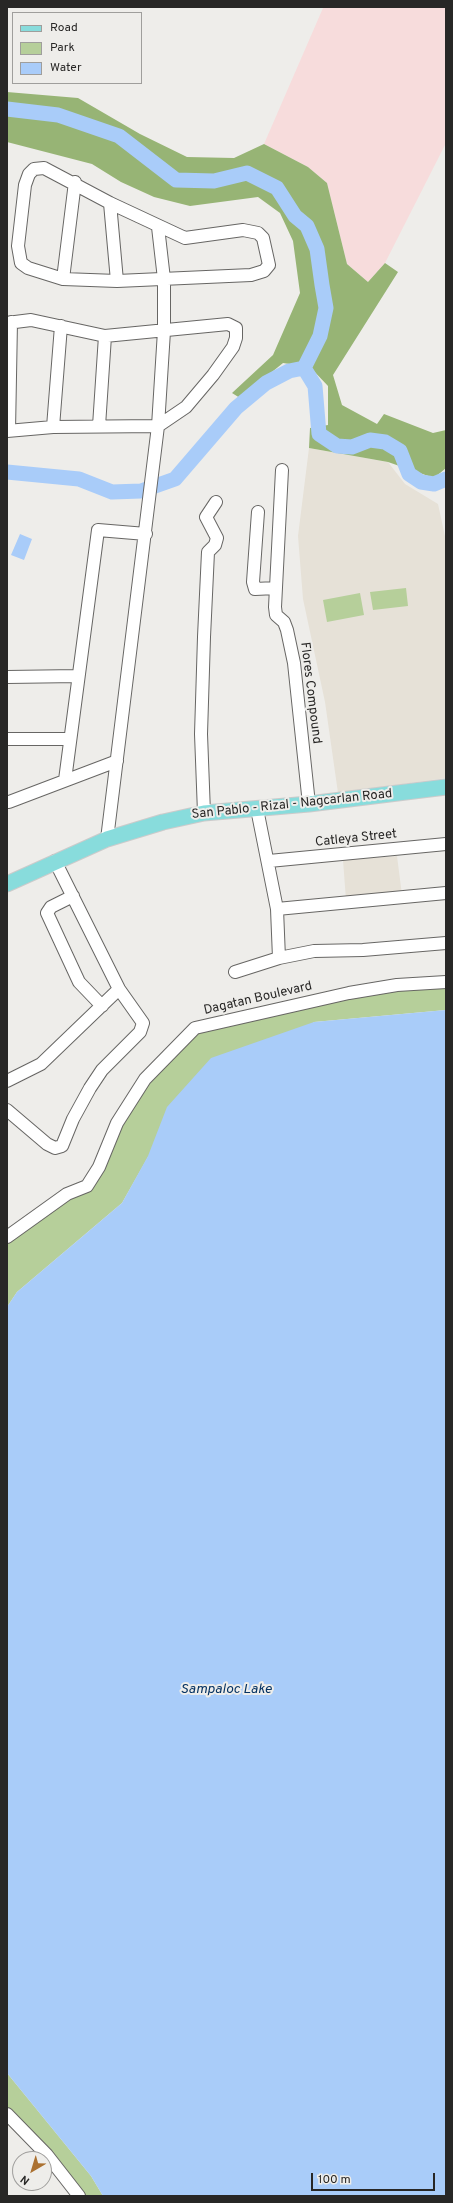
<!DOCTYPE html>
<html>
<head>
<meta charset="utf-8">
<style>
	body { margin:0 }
	#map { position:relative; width:453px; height:2203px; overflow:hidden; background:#eeedea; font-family:Overpass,sans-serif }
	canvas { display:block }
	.frame { position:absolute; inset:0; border:8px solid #282726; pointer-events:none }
	.legend { position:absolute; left:12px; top:12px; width:130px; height:72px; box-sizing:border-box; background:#eeedea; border:1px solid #9f9e9c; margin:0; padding:5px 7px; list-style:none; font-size:12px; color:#282726 }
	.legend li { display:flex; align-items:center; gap:8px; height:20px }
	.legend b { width:20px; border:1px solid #9f9e9c }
	.north { position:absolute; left:12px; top:2151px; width:40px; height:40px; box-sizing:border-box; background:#eeedea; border:1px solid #9f9e9c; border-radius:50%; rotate:218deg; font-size:11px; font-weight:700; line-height:16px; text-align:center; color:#282726 }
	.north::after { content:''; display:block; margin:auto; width:14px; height:18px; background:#ab7131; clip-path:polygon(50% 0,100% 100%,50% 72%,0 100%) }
	.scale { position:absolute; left:311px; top:2173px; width:124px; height:18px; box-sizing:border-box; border:2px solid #282726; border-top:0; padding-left:5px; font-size:12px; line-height:14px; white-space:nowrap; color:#282726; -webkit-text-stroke:3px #eeedea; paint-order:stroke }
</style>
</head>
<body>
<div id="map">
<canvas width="453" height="2203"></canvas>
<div class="frame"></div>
<ul class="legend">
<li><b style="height:5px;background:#88dcdc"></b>Road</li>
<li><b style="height:11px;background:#b6cf9a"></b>Park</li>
<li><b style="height:11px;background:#a9ccf9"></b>Water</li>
</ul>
<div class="north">N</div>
<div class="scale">100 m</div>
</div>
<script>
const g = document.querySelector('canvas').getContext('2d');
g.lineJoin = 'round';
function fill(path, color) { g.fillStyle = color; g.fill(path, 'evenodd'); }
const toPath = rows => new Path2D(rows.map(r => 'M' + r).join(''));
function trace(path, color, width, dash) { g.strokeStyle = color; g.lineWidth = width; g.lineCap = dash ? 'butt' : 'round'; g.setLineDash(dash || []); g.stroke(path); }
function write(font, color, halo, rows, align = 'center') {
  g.font = font + ' Overpass,sans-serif'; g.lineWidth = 4; g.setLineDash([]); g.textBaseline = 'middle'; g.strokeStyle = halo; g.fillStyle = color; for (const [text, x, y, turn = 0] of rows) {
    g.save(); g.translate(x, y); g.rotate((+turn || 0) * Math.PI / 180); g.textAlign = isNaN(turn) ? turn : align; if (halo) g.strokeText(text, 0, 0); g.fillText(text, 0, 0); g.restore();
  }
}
const built = toPath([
	[309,448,388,462,405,484,438,504,446,541,446,778,338,793,325,702,303,599,298,536],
	[397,856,402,895,346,900,343,860]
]);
const industrial = toPath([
	[321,7,446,7,446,143,385,263,368,282,347,264,327,183,308,167,264,144,323,8]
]);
const green = toPath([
	[406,588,408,606,373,610,370,592],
	[360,593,364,615,327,622,323,600],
	[446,982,446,1010,314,1022,148,1157,122,1203,17,1292,7,1307,7,1237,87,1186,145,1079,195,1028,349,993],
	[7,2073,91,2176,103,2196,79,2196,7,2114]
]);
const forest = toPath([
	[7,92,78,98,140,134,187,157,234,158,264,144,308,167,327,183,347,264,368,282,385,263,398,272,333,375,342,405,377,424,384,414,433,433,446,430,446,468,434,478,388,462,309,448,310,428,328,425,328,386,310,367,283,363,240,398,232,393,273,355,300,293,293,241,280,213,258,197,190,206,154,197,121,182,92,164,7,142]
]);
const water = toPath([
	[20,534,32,539,24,560,11,555],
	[446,1010,446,2194,443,2196,103,2196,91,2176,7,2073,7,1307,17,1292,122,1203,148,1156,167,1107,211,1058,314,1022]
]);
const river = toPath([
	[7,109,58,115,119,136,176,180,214,181,247,173,277,188,295,216,307,226,317,249,322,285,326,308,320,336,304,368],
	[304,368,315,386,319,434,337,446,352,447,370,440,385,442,400,451,409,474,421,482,434,484,446,479],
	[7,472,79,479,112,492,141,491,175,479,236,408,266,383,289,371,304,368]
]);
const minor = toPath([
	[44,168,110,203,185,238,243,230,258,233,263,238,269,265,264,271,251,275,117,281,63,279,28,268,21,263,18,246,25,185,29,174,34,169,44,168],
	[110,203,117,281],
	[63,279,75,182],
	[7,323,31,320,105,336,228,324,236,328,236,338,233,347,213,375,186,407,158,426,53,427,7,431],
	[99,426,105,336],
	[53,427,61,326],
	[9,431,11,322],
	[282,470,275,607,276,615,284,622,287,630,294,663,309,804],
	[258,512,253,582,255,589,276,588],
	[7,677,78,676],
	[7,739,69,739],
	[65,780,98,530,146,534],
	[9,802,117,761],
	[257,809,277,909,279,958],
	[204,813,201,734,204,637,208,552,215,545,217,538,206,517,216,502],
	[107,839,158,426,164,331,164,279,158,227],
	[269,861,446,844],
	[73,896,51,907,47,913,79,982,102,1006],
	[277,909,446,893],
	[235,972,279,958,314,951,363,950,446,943],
	[7,1081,41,1064,119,989],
	[7,1110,47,1144,55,1148,62,1146,73,1119,90,1088,102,1070,140,1032,143,1023,119,989,55,861],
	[7,1237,67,1194,87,1186,99,1167,117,1123,145,1079,195,1028,349,993,397,985,446,982],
	[7,2114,47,2155,79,2196]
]);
const major = toPath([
	[7,884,107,839,163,822,204,813,309,804,446,787]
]);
const streetNames = [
	["Flores Compound",310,693,83],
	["San Pablo - Rizal - Nagcarlan Road",292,805,-6],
	["Catleya Street",356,839,-6],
	["Dagatan Boulevard",258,999,-13]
];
const waterNames = [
	["Sampaloc Lake",226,1690]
];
fill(built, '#e6e1d7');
fill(industrial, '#f7dcdc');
fill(green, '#b6cf9a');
fill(forest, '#97b475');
fill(water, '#a9ccf9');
trace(river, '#a9ccf9', 15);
trace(minor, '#676664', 14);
trace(major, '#cbcbcb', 17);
trace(minor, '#fff', 12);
trace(major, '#88dcdc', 15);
write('13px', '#282726', '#eeedea', streetNames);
write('italic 14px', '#053262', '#eeedea', waterNames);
</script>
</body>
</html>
